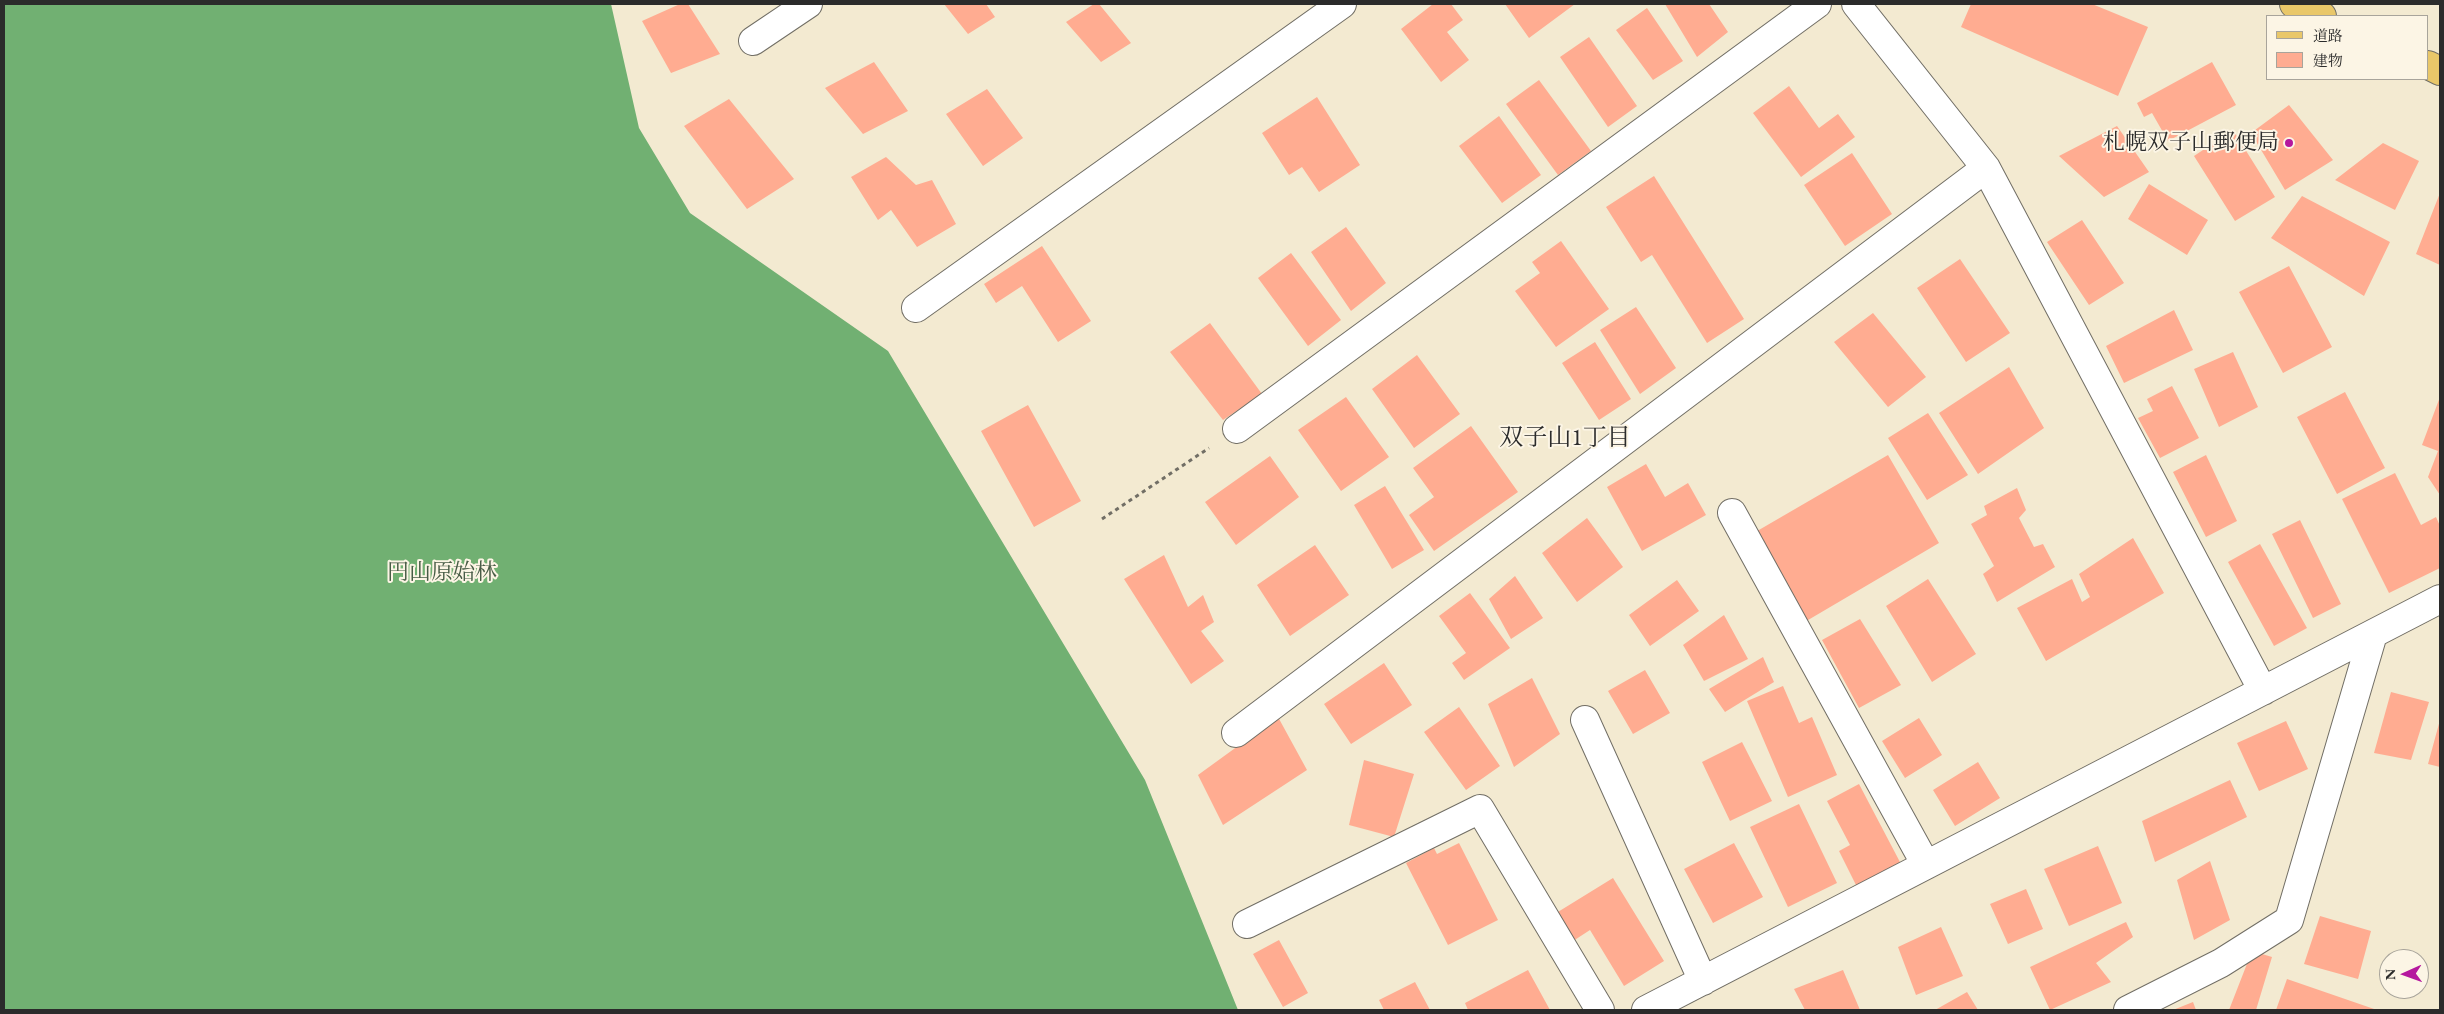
<!DOCTYPE html>
<html>
<head>
<meta charset="utf-8">
<style>
	body { margin:0 }
	#map { position:relative; width:2444px; height:1014px; overflow:hidden; background:#f3ead1; font-family:"EB Garamond","Noto Serif JP",serif }
	canvas { display:block }
	.frame { position:absolute; inset:0; border:5px solid #2b2b2b; pointer-events:none }
	.legend { position:absolute; left:2266px; top:15px; width:162px; height:65px; box-sizing:border-box; background:#fcf5e5; border:1px solid #a8a49b; margin:0; padding:6px 9px; list-style:none; font-size:15px; color:#2b2b2b }
	.legend li { display:flex; align-items:center; gap:10px; height:25px }
	.legend b { width:25px; border:1px solid #a8a49b }
	.north { position:absolute; left:2379px; top:949px; width:50px; height:50px; box-sizing:border-box; background:#fcf5e5; border:1px solid #a8a49b; border-radius:50%; rotate:268deg; font-size:14px; font-weight:700; line-height:20px; text-align:center; color:#2b2b2b }
	.north::after { content:''; display:block; margin:auto; width:18px; height:22px; background:#b5179e; clip-path:polygon(50% 0,100% 100%,50% 72%,0 100%) }
</style>
</head>
<body>
<div id="map">
<canvas width="2444" height="1014"></canvas>
<div class="frame"></div>
<ul class="legend">
<li><b style="height:6px;background:#e9c769"></b>道路</li>
<li><b style="height:14px;background:#ffac91"></b>建物</li>
</ul>
<div class="north">N</div>
</div>
<script>
const g = document.querySelector('canvas').getContext('2d');
g.lineJoin = 'round';
function fill(path, color) { g.fillStyle = color; g.fill(path, 'evenodd'); }
const toPath = rows => new Path2D(rows.map(r => 'M' + r).join(''));
function trace(path, color, width, dash) { g.strokeStyle = color; g.lineWidth = width; g.lineCap = dash ? 'butt' : 'round'; g.setLineDash(dash || []); g.stroke(path); }
function write(font, color, halo, rows, align = 'center') {
  g.font = font + ' "EB Garamond","Noto Serif JP",serif'; g.lineWidth = 4; g.setLineDash([]); g.textBaseline = 'middle'; g.strokeStyle = halo; g.fillStyle = color; for (const [text, x, y, turn = 0] of rows) {
    g.save(); g.translate(x, y); g.rotate((+turn || 0) * Math.PI / 180); g.textAlign = isNaN(turn) ? turn : align; if (halo) g.strokeText(text, 0, 0); g.fillText(text, 0, 0); g.restore();
  }
}
const forest = toPath([
	[4,4,611,4,639,128,690,213,888,351,1145,780,1238,1010,4,1010]
]);
const building = toPath([
	[680,4,688,4,720,54,671,73,642,21],
	[944,4,986,4,995,17,968,34],
	[1094,4,1099,4,1131,43,1101,62,1066,22],
	[1433,4,1451,4,1463,20,1447,32,1469,60,1441,82,1401,29],
	[1505,4,1575,4,1529,38],
	[1665,4,1709,4,1728,32,1697,57],
	[1971,4,2092,4,2148,27,2118,96,1961,27],
	[1647,8,1683,61,1653,80,1616,30],
	[1589,37,1637,106,1608,127,1560,57],
	[874,62,908,111,863,134,825,88],
	[2212,62,2236,105,2168,141,2152,113,2144,117,2137,103],
	[1539,80,1591,151,1558,175,1506,104],
	[1789,86,1819,128,1838,114,1855,137,1801,177,1753,113],
	[987,89,1023,138,983,166,946,114],
	[1317,97,1360,165,1319,192,1302,167,1289,175,1262,133],
	[729,99,794,179,747,209,684,126],
	[2289,105,2333,160,2285,190,2251,133],
	[1499,116,1541,175,1502,203,1459,146],
	[2117,126,2149,172,2104,197,2059,156],
	[2233,130,2275,197,2235,221,2194,156],
	[2383,143,2419,161,2395,210,2335,180],
	[1852,153,1892,214,1845,246,1804,185],
	[886,157,916,185,932,180,956,224,917,247,891,210,878,220,851,177],
	[1654,176,1744,319,1707,343,1652,255,1641,262,1606,207],
	[2149,184,2208,220,2187,255,2128,219],
	[2440,193,2440,265,2416,254],
	[2302,196,2390,242,2364,296,2271,238],
	[2082,220,2124,283,2089,305,2047,242],
	[1346,227,1386,283,1351,311,1311,252],
	[1561,241,1609,309,1556,347,1515,291,1540,273,1532,262],
	[1042,246,1091,321,1058,342,1022,286,996,303,984,284],
	[1291,253,1341,320,1308,346,1258,278],
	[1960,259,2010,333,1966,362,1917,288],
	[2289,266,2332,347,2283,373,2239,292],
	[1636,307,1676,368,1640,394,1600,330],
	[2174,310,2193,350,2124,383,2106,346],
	[1873,313,1926,377,1888,407,1834,342],
	[1210,323,1262,394,1223,420,1170,352],
	[1595,342,1631,399,1599,420,1562,363],
	[2233,352,2258,407,2219,427,2194,369],
	[1417,355,1460,414,1414,448,1372,389],
	[2009,367,2044,428,1978,474,1939,413],
	[2172,386,2199,438,2160,458,2138,418,2153,411,2147,399],
	[2345,392,2385,468,2337,494,2297,417],
	[1346,397,1389,457,1341,491,1298,430],
	[2440,397,2440,495,2428,477,2438,451,2422,445],
	[1028,405,1081,501,1034,527,981,431],
	[1928,413,1968,475,1927,500,1888,438],
	[1471,426,1518,492,1434,551,1409,515,1434,497,1413,468],
	[1888,455,1939,543,1803,623,1752,534],
	[2206,455,2237,521,2206,537,2173,472],
	[1270,456,1299,497,1236,545,1205,502],
	[1646,464,1665,497,1688,483,1706,515,1642,551,1607,487],
	[2395,473,2421,525,2436,517,2440,526,2440,568,2389,593,2342,499],
	[1385,486,1424,550,1392,569,1354,505],
	[2017,488,2026,510,2019,518,2034,547,2043,544,2055,567,1997,602,1983,574,1994,566,1971,524,1987,515,1984,506],
	[1587,518,1623,567,1577,602,1542,553],
	[2300,520,2341,604,2313,618,2272,534],
	[2133,538,2164,593,2046,661,2017,608,2072,579,2082,602,2090,597,2079,574],
	[2260,544,2307,628,2274,646,2228,562],
	[1315,545,1349,595,1290,636,1257,585],
	[1164,555,1188,607,1203,595,1214,622,1201,631,1224,661,1191,684,1124,579],
	[1515,576,1543,618,1511,639,1489,599],
	[1928,579,1976,654,1932,682,1886,606],
	[1677,580,1699,611,1650,646,1629,615],
	[1470,593,1510,648,1464,680,1452,663,1466,653,1439,616],
	[1724,615,1748,659,1704,681,1683,645],
	[1860,619,1901,685,1859,708,1822,640],
	[1763,657,1774,682,1725,712,1709,689],
	[1384,663,1412,705,1351,744,1324,704],
	[1645,670,1670,713,1633,734,1608,691],
	[1532,678,1560,734,1514,767,1488,704],
	[1783,686,1799,723,1812,717,1837,775,1788,797,1747,701],
	[2391,692,2429,702,2411,760,2374,753],
	[1459,707,1500,766,1466,790,1424,732],
	[1278,717,1307,770,1223,825,1198,775],
	[1919,718,1942,755,1905,778,1882,741],
	[2440,720,2440,767,2428,764],
	[2286,721,2308,769,2259,791,2237,743],
	[1742,742,1772,801,1730,821,1702,762],
	[1364,760,1414,774,1394,837,1349,825],
	[1978,762,2000,798,1955,826,1933,790],
	[2230,780,2247,817,2155,862,2142,821],
	[1859,784,1901,864,1857,887,1839,851,1850,845,1827,801],
	[1799,804,1837,883,1788,907,1750,827],
	[1459,843,1498,920,1448,945,1406,863,1434,848,1437,854],
	[1734,843,1763,897,1713,923,1684,869],
	[2098,846,2122,903,2069,926,2044,869],
	[2210,861,2230,920,2194,940,2177,880],
	[1613,878,1664,961,1624,986,1590,930,1570,943,1553,915],
	[2026,889,2043,929,2008,944,1990,904],
	[2320,916,2371,931,2358,979,2304,964],
	[2126,922,2133,937,2096,963,2111,982,2050,1010,2030,967],
	[1941,927,1963,976,1916,995,1898,947],
	[1279,940,1308,993,1283,1007,1253,954],
	[2252,951,2272,957,2256,1010,2229,1010],
	[1528,970,1550,1010,1468,1010,1465,1003],
	[1843,970,1860,1010,1805,1010,1794,989],
	[2287,979,2377,1010,2276,1010],
	[1415,982,1430,1010,1384,1010,1379,1000],
	[1967,992,1978,1010,1935,1010],
	[2193,1002,2196,1010,2173,1010]
]);
const path = toPath([
	[1102,519,1209,448]
]);
const street = toPath([
	[1856,4,1986,168,2263,691],
	[753,41,808,4],
	[916,308,1342,4],
	[1237,429,1817,4],
	[1732,513,1926,865],
	[1585,720,1703,981],
	[1236,733,1986,168],
	[1247,924,1480,809,1600,1010],
	[1646,1010,2440,599],
	[2128,1010,2221,963,2289,920,2373,634]
]);
const primary = toPath([
	[2294,4,2322,16],
	[2428,65,2440,71]
]);
const markers = [
	[2289,143,5,"#b5179e"]
];
const poiNames = [
	["札幌双子山郵便局",2279,143]
];
const parkNames = [
	["円山原始林",442,573]
];
const neighbourhoodNames = [
	["双子山1丁目",1565,438]
];
fill(forest, '#71b072');
fill(building, '#ffac91');
trace(street, '#716e65', 30);
trace(primary, '#716e65', 30);
trace(path, '#716e65', 3, [4, 4]);
trace(street, '#fff', 28);
trace(primary, '#e9c769', 28);
for (const [x, y, r, color] of markers) { const dot = new Path2D(); dot.arc(x, y, r, 0, 2 * Math.PI); g.fillStyle = color; g.fill(dot); trace(dot, '#fcf5e5', 2); }
write('22px', '#2b2b2b', '#fcf5e5', poiNames, 'right');
write('22px', '#485c46', '#fcf5e5', parkNames);
write('24px', '#2b2b2b', '#fcf5e5', neighbourhoodNames);
</script>
</body>
</html>
